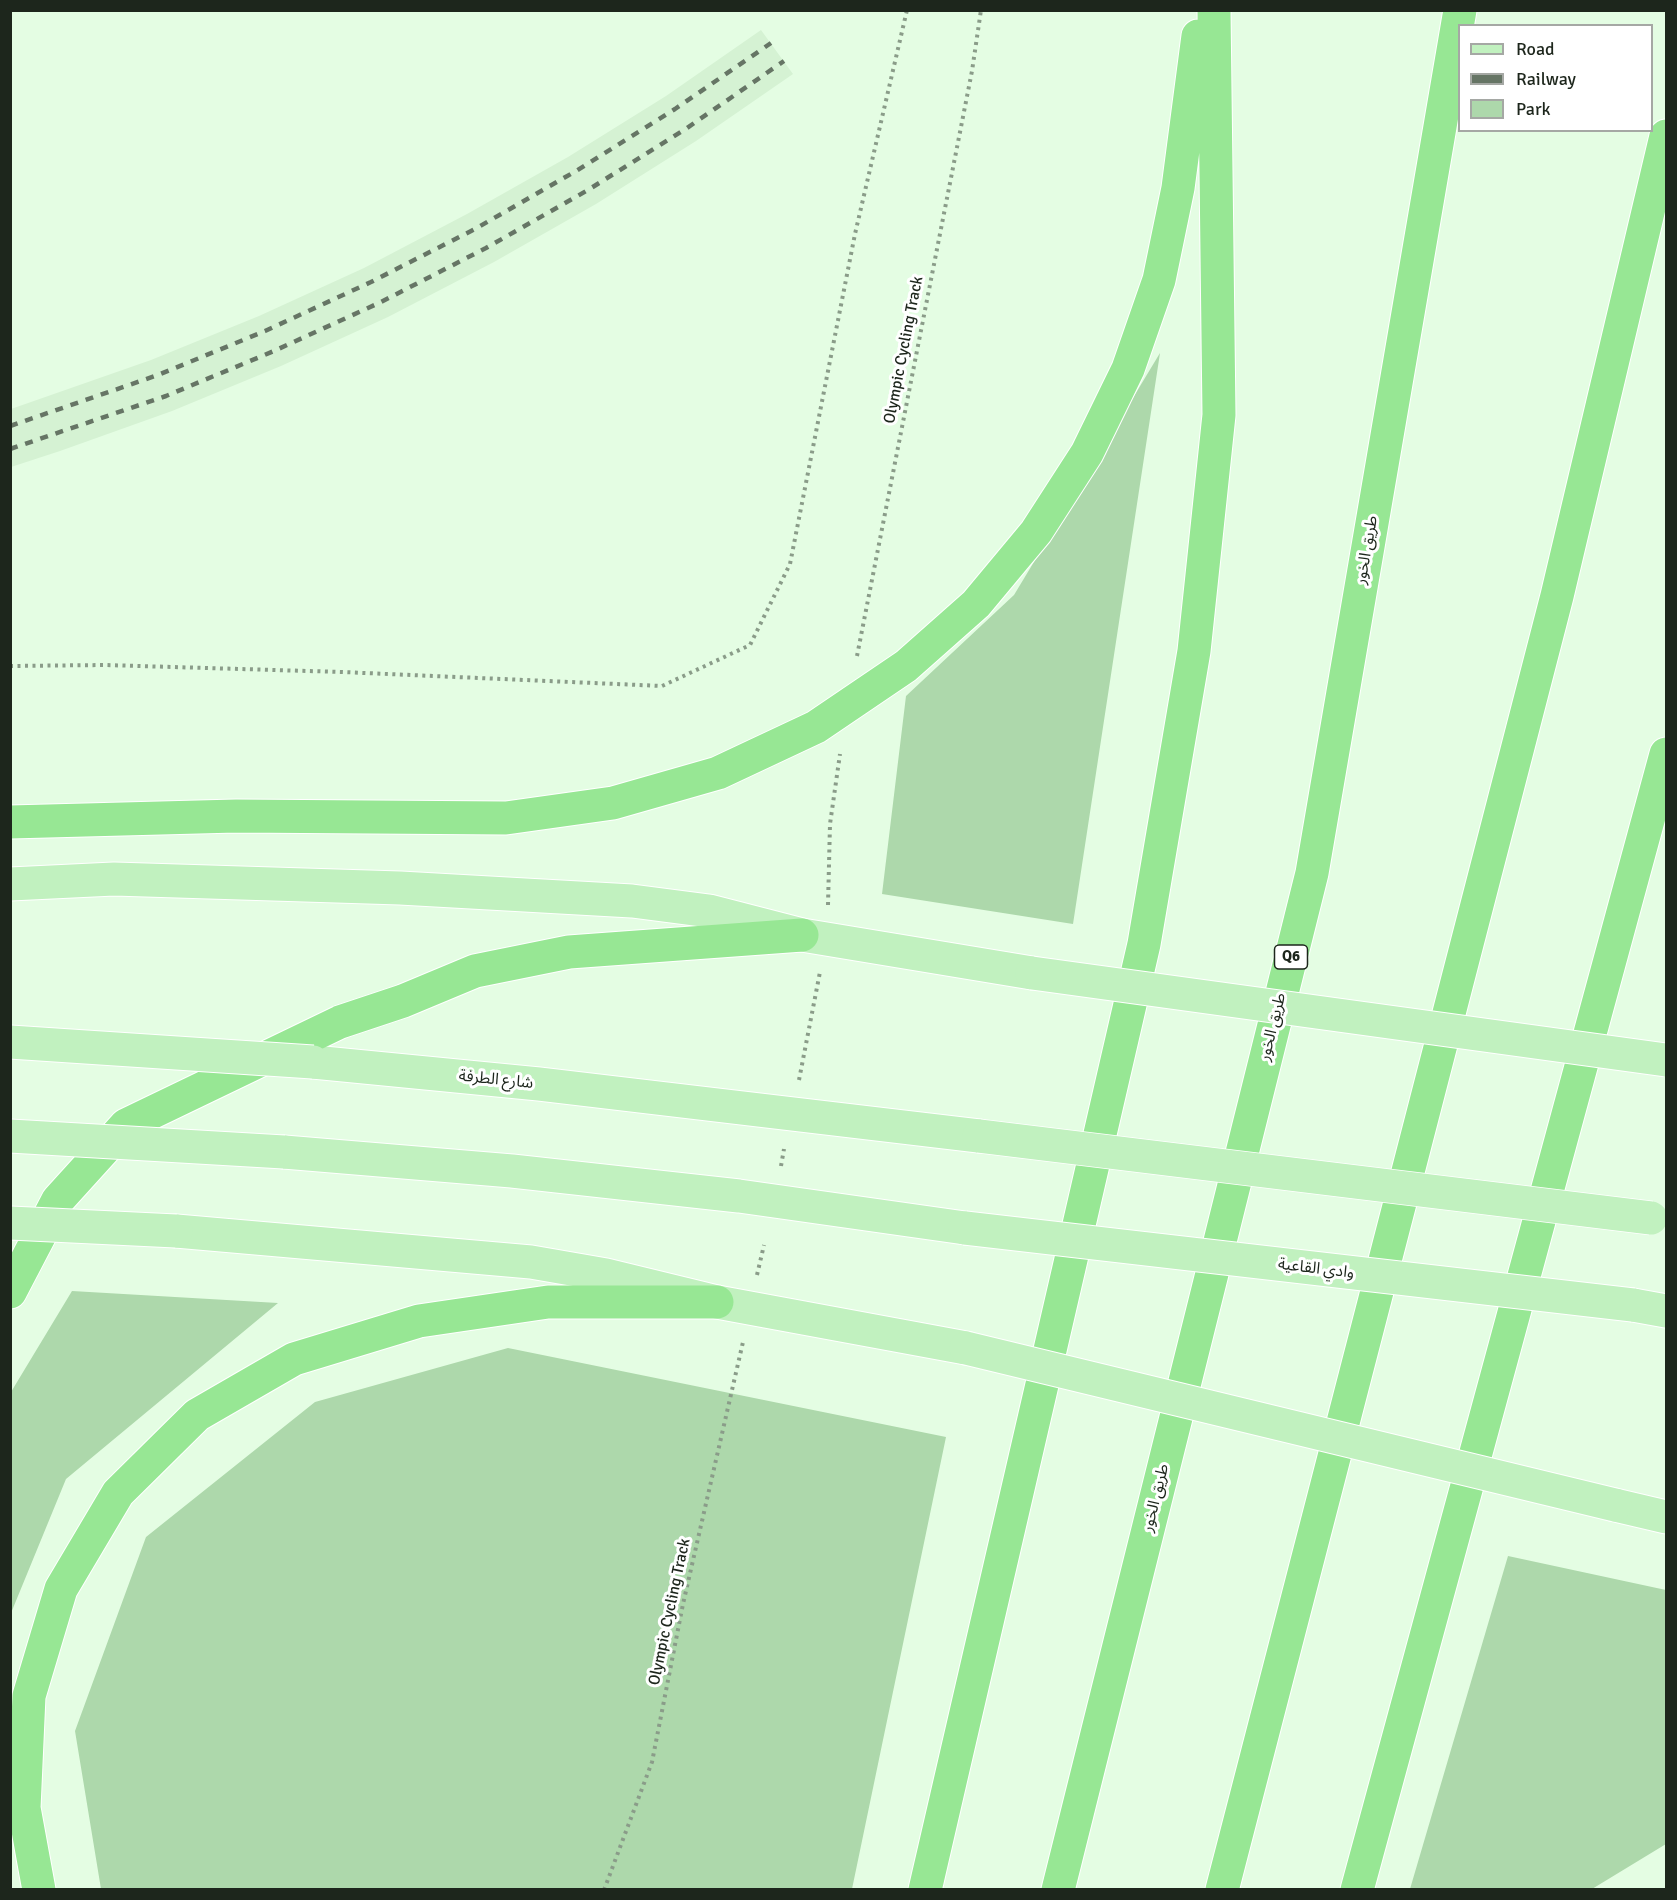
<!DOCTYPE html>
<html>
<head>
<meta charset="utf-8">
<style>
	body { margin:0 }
	#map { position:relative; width:1677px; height:1900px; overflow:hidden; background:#e4fde3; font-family:Signika,sans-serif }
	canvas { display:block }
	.frame { position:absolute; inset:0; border:12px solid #1d261c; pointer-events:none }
	.legend { position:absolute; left:1458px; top:24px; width:195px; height:108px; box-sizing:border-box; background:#fff; border:2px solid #a5a8a4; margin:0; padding:8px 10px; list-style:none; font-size:18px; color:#1d261c }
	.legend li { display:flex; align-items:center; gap:12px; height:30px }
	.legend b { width:30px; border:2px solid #a5a8a4 }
</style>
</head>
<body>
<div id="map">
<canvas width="1677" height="1900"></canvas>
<div class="frame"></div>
<ul class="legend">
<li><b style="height:8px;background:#c1f1bf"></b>Road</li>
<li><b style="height:8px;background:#667565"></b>Railway</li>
<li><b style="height:16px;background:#add8ab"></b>Park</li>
</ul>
</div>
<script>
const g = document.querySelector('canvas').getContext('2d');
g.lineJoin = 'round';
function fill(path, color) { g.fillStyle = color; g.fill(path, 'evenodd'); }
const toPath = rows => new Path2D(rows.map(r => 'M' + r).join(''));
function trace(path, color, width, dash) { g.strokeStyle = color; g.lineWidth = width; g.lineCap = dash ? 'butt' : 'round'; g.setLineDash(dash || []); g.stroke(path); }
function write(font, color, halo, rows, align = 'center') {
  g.font = font + ' Signika,"Noto Sans Arabic",sans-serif'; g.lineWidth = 6; g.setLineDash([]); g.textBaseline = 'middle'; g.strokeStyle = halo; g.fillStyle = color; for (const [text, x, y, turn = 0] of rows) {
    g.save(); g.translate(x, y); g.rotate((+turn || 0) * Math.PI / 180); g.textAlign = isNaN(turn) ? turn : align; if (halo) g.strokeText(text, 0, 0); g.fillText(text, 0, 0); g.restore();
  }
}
const built = toPath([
	[761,30,793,74,696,141,596,204,494,262,388,317,281,366,172,411,60,451,11,467,11,409,151,360,259,316,364,268,467,214,568,157,666,96]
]);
const green = toPath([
	[1160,353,1073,924,882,894,906,696,1014,595],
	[72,1291,278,1303,66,1479,11,1613,11,1392],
	[508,1348,946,1437,852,1889,101,1889,75,1731,146,1537,315,1402],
	[1508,1556,1666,1590,1666,1844,1592,1889,1410,1889]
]);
const path = toPath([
	[857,656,972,71,981,10],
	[10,666,105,665,342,672,662,686,750,645,790,564,855,234,907,10],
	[828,905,830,824,840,754],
	[799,1080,820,972],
	[781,1166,784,1149],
	[757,1275,764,1245],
	[604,1890,652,1762,683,1604,743,1342]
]);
const primary = toPath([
	[10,884,114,879,400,888,632,901,709,911,802,935,1032,973],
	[313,1062,539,1084,979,1136],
	[284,1152,512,1171,739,1196,965,1228],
	[176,1231,531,1262,606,1275,717,1302,966,1348],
	[1633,1305,1666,1311],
	[1615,1505,1666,1517]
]);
const highway = toPath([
	[10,822,236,816,506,818,613,803,718,773,816,727,906,666,976,604,1036,532,1087,453,1128,369,1159,280,1178,188,1198,36],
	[10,1292,58,1200,126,1125,340,1022,403,1001,475,971,569,952,802,935],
	[39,1890,24,1808,29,1696,61,1589,118,1493,197,1415,294,1359,419,1321,548,1302,717,1302],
	[925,1890,1144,944,1194,651,1219,415,1214,10],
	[1058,1890,1312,873,1460,10],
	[1222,1890,1557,596,1666,136],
	[1357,1890,1666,754]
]);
const rail = toPath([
	[10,426,158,375,265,331,371,282,475,229,576,171,675,109,771,43],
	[10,449,166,396,274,351,381,302,486,248,588,190,687,128,784,61]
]);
const primaryBridge = toPath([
	[1032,973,1666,1060],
	[10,1042,313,1062],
	[10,1136,284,1152],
	[979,1136,1651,1218],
	[10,1223,176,1231],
	[965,1228,1633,1305],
	[966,1348,1615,1505]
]);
const shields = [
	[1291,957,33]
];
const shieldNames = [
	["Q6",1291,957]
];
const streetNames = [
	["Olympic Cycling Track",904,350,-79],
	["طريق الخور",1367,550,-80],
	["طريق الخور",1273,1027,-76],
	["شارع الطرفة",496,1080,6],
	["وادي القاعية",1316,1269,7],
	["طريق الخور",1156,1498,-76],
	["Olympic Cycling Track",670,1612,-78]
];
fill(built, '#d5f2d3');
fill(green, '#add8ab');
trace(primary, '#fff', 35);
trace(highway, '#fff', 35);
trace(path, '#8a9c89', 4, [3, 4.5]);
trace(primary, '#c1f1bf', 33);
trace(highway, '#97e794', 33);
trace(rail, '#667565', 4.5, [8, 8]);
trace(primaryBridge, '#fff', 35, []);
trace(primaryBridge, '#c1f1bf', 33);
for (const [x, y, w] of shields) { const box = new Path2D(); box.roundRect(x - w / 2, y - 12, w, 24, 4.5); g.fillStyle = '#fff'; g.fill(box); trace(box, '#1d261c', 1.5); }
write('bold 15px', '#1d261c', null, shieldNames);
write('16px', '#1d261c', '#fff', streetNames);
</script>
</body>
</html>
